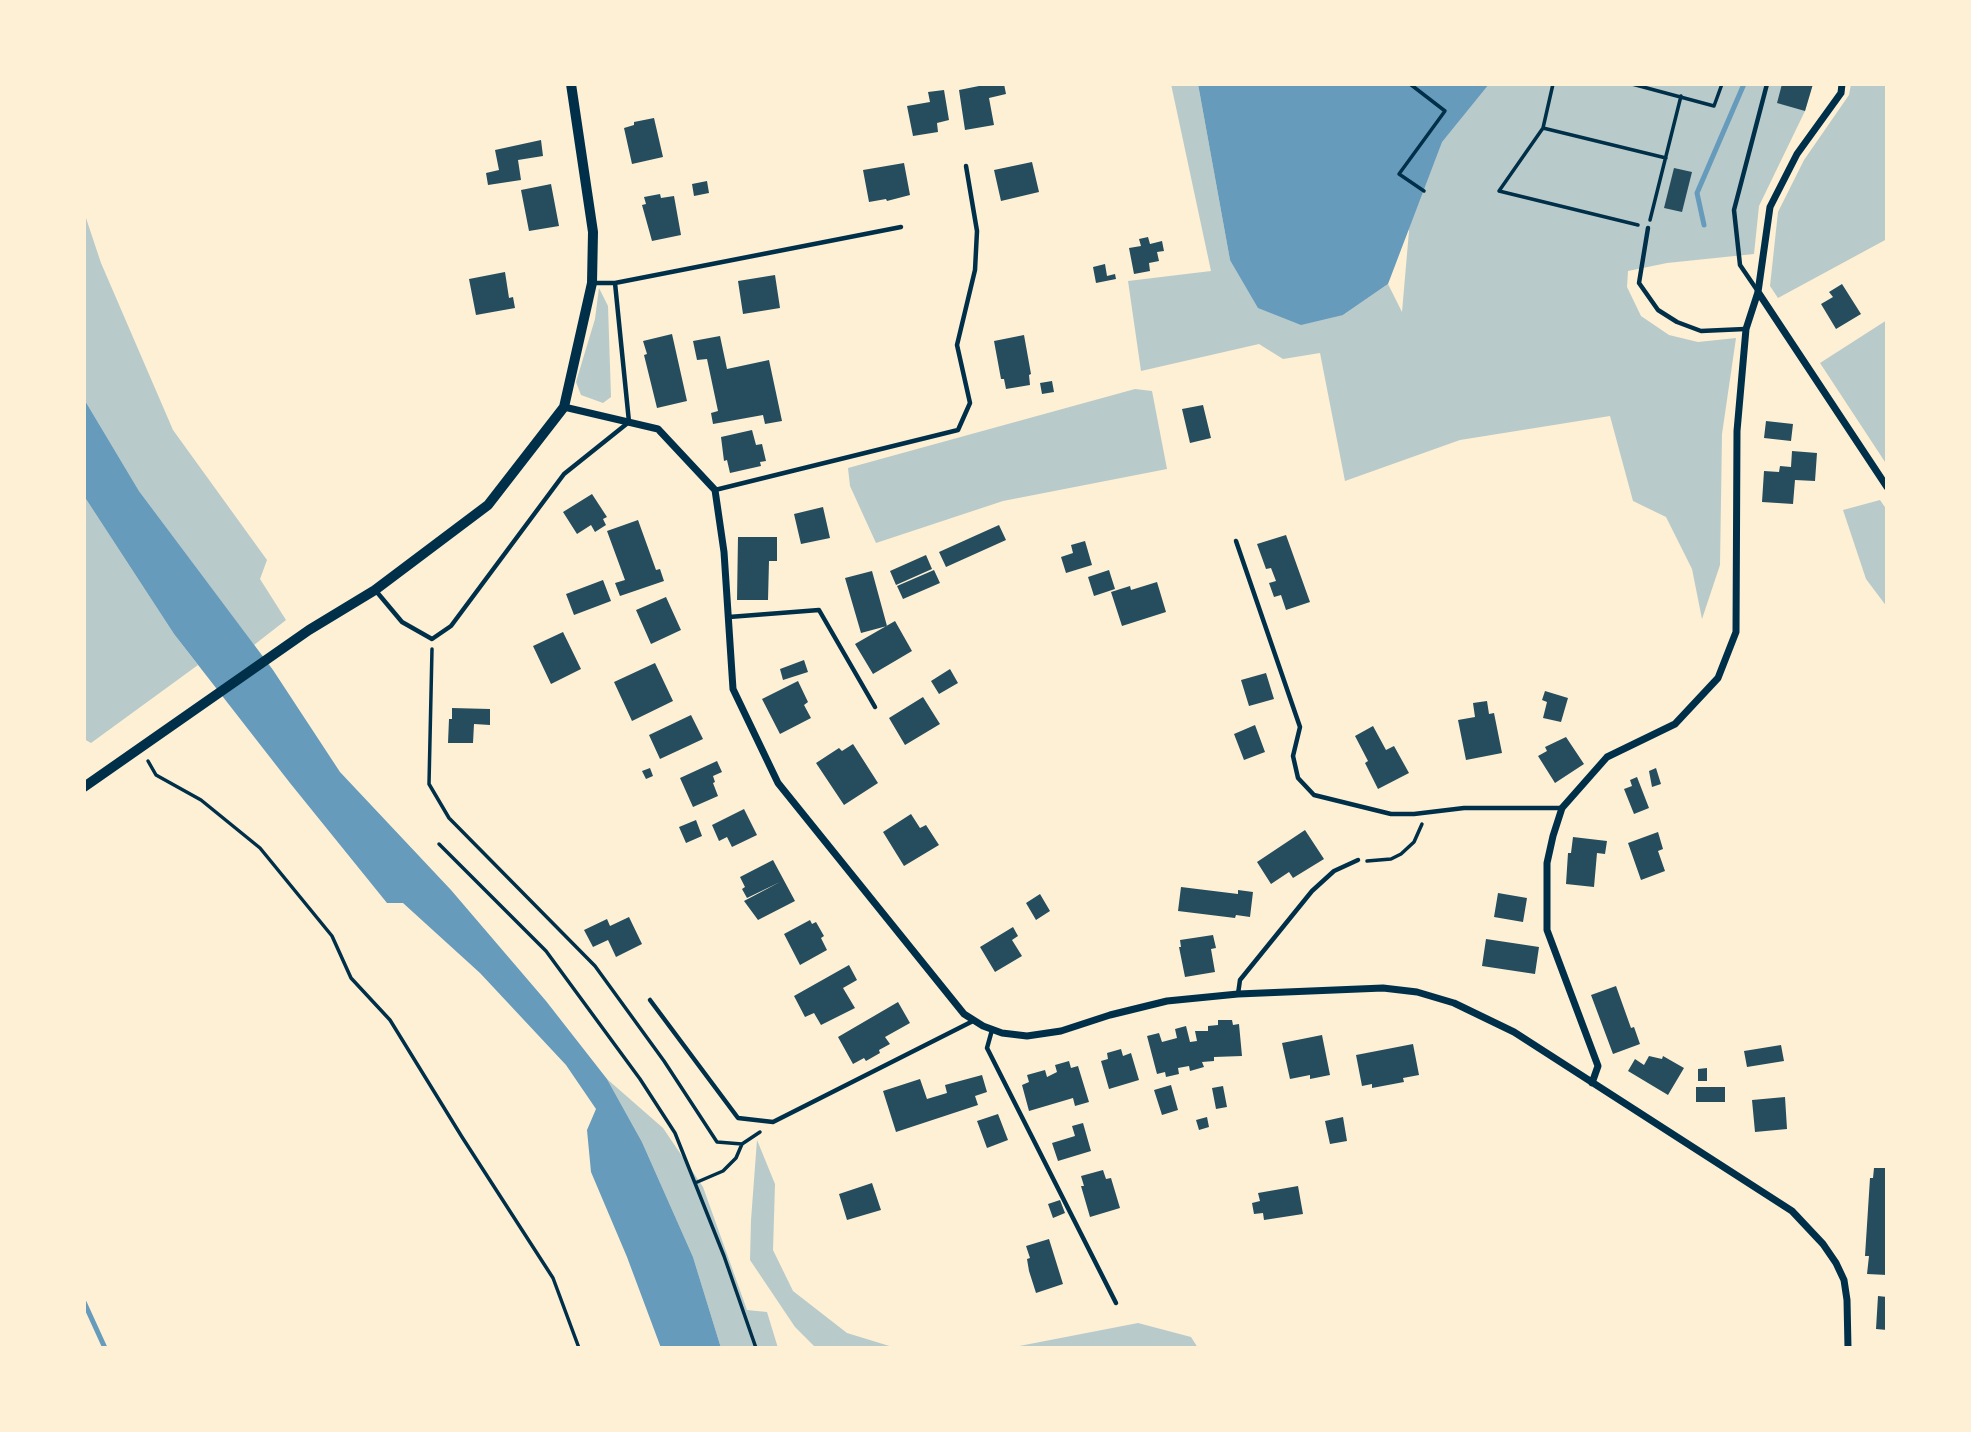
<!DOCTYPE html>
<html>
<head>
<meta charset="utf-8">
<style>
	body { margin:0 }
	#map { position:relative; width:1971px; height:1432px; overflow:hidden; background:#fdf0d5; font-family:"PT Sans Narrow",sans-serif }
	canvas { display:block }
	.frame { position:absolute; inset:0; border:86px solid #fdf0d5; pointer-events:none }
</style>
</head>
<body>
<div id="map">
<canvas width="1971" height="1432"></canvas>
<div class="frame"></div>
</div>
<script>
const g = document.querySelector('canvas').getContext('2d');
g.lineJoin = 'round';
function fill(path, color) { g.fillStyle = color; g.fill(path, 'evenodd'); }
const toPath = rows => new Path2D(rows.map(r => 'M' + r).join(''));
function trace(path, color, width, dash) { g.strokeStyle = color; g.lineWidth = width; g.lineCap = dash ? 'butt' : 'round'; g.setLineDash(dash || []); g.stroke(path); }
const green = toPath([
	[1171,84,1198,84,1230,260,1343,315,1388,284,1402,312,1409,231,1349,84,1813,84,1805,111,1759,206,1754,254,1667,263,1628,271,1627,287,1641,316,1669,335,1698,342,1736,338,1722,434,1720,565,1702,619,1692,569,1666,517,1633,501,1610,416,1460,440,1345,481,1320,353,1283,359,1259,344,1141,371,1128,281,1211,271],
	[1851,84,1887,84,1887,239,1778,298,1770,286,1778,212,1804,160,1849,95],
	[84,212,101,263,173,430,267,560,260,579,286,620,254,645,139,491,84,399],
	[599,288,608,306,611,397,603,403,581,395,576,382,595,319],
	[1887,320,1887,465,1820,363],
	[1135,389,1152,391,1167,469,1003,501,876,543,850,486,848,468],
	[84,496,174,634,198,665,91,743,84,739],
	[1880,500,1887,510,1887,607,1866,579,1843,510],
	[607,1079,663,1128,703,1187,747,1310,767,1312,778,1348,721,1348,693,1257,642,1142],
	[757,1140,775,1184,773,1250,793,1291,847,1333,896,1348,816,1348,795,1327,750,1260,751,1220],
	[1138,1323,1191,1337,1198,1348,1009,1348]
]);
const water = toPath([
	[1198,84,1489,84,1442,142,1388,284,1343,315,1301,325,1258,308,1230,260],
	[84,399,139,491,273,670,340,772,451,890,546,1001,607,1079,642,1142,693,1257,721,1348,661,1348,627,1257,591,1172,587,1130,596,1109,566,1065,480,973,403,903,387,903,290,783,174,634,84,496]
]);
const stream = toPath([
	[1704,225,1697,193,1744,84],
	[84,1302,105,1348]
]);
const building = toPath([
	[989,84,1004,84,1006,94,989,98,994,125,965,130,959,90],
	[1782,84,1813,84,1805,111,1777,103],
	[944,90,949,120,937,123,938,132,913,136,907,106,930,102,928,92],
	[654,118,663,157,632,164,624,128,634,125,634,122],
	[541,140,543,156,518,160,521,180,488,185,486,173,499,170,495,150],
	[1032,162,1039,192,1001,201,994,170],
	[904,163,910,195,887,201,886,199,869,202,863,170],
	[1674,168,1692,172,1682,212,1664,208],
	[707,181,709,193,694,196,692,184],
	[551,184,559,226,529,231,521,190],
	[660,194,661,198,674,196,681,235,652,241,642,205,646,204,644,197],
	[1148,237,1150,244,1162,241,1164,251,1157,252,1159,261,1149,263,1150,271,1134,274,1129,248,1141,246,1139,239],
	[1105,264,1107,276,1115,274,1116,279,1096,283,1093,267],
	[505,272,509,298,513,297,515,308,476,315,469,279],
	[775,275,780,308,743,314,738,281],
	[1842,284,1861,314,1836,329,1821,304,1833,297,1829,292],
	[672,334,687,401,657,408,644,355,647,354,643,341],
	[1024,335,1031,374,1029,375,1030,385,1006,389,1004,379,1001,379,994,341],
	[720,336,727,369,769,360,782,421,765,424,763,415,713,424,711,413,718,411,707,359,697,360,693,341],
	[1052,381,1054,392,1042,394,1040,383],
	[1203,405,1211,438,1190,443,1182,409],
	[1766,421,1793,424,1791,441,1764,438],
	[752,430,756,445,762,444,766,461,760,462,761,466,730,473,727,460,724,461,721,437],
	[1792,451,1817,453,1815,481,1795,480,1793,504,1762,502,1764,471,1779,472,1780,466,1791,467],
	[592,494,607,517,603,519,606,525,595,532,591,525,577,534,563,512],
	[823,507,830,538,801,544,794,514],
	[638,520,656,570,660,569,664,581,620,596,615,583,625,580,607,531],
	[999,525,1006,540,946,567,939,552],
	[1286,535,1310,602,1286,610,1281,595,1274,597,1269,583,1276,581,1271,568,1266,569,1257,544],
	[738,537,777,537,777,561,769,561,768,600,737,600],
	[1085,541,1092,565,1066,573,1061,557,1073,553,1071,545],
	[926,555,932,569,896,585,890,571],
	[934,570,940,583,903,599,897,586],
	[1109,570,1115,589,1094,596,1088,577],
	[872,571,887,626,861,633,845,578],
	[603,580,611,601,574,615,566,594],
	[1157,582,1166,612,1122,626,1111,592,1130,586,1131,590],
	[666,597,681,630,651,644,636,610],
	[895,621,912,651,873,674,855,644],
	[563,632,581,669,551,684,533,646],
	[804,660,808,672,783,680,780,669],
	[655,663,673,701,632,721,614,682],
	[950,669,958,683,939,694,931,681],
	[1266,673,1274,699,1249,706,1241,680],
	[798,681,808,702,804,705,811,718,780,734,762,699],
	[1545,691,1568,698,1561,722,1543,718,1547,702,1542,700],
	[923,697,940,724,905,745,889,718],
	[1487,701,1489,714,1494,713,1502,753,1466,760,1458,720,1475,717,1473,703],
	[452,708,490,709,490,725,474,724,473,743,448,743,449,719,452,719],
	[691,715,703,739,660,759,649,735],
	[1255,725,1265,752,1244,760,1234,734],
	[1373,726,1386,750,1394,746,1409,773,1378,789,1365,763,1368,761,1355,736],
	[1566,737,1584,764,1555,783,1538,756,1547,751,1545,747],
	[853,744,878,783,844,805,816,763,839,748,842,751],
	[717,761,722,772,713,776,715,782,713,783,718,796,693,807,680,778],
	[650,768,653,776,646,779,642,771],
	[1656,768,1661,784,1652,787,1649,771],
	[1637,777,1649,808,1634,814,1624,789,1632,786,1630,780],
	[744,809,757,835,732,847,727,837,719,841,712,825],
	[911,814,920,828,926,825,939,845,904,866,883,832],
	[696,820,702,836,686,843,679,827],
	[1305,830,1324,859,1293,878,1289,872,1271,884,1257,862],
	[1658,832,1663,849,1658,851,1665,871,1641,880,1628,843],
	[1573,837,1607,841,1605,854,1597,853,1594,887,1566,884,1568,853,1571,853],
	[773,860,795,901,758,920,744,901,780,882,747,898,742,889,745,887,740,877],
	[1181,887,1238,894,1238,890,1253,892,1250,917,1236,915,1235,918,1178,911],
	[1498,893,1527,898,1523,922,1494,917],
	[1040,894,1050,911,1036,920,1026,903],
	[629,917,642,944,616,957,608,940,593,947,584,930,607,919,610,926],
	[810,920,812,924,816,922,824,936,821,938,827,950,800,965,784,934],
	[1013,927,1018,936,1012,940,1022,956,995,972,980,947],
	[1213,935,1216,948,1211,949,1215,972,1185,977,1179,947,1181,947,1180,940],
	[1486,939,1539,947,1535,974,1482,966],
	[849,965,857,980,843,988,855,1008,821,1025,814,1013,805,1017,794,996],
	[1616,986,1631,1028,1634,1027,1640,1044,1613,1054,1591,995],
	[898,1002,910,1023,885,1037,890,1044,879,1050,880,1053,866,1061,864,1058,853,1064,838,1037],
	[1218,1020,1232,1020,1233,1025,1239,1024,1242,1056,1214,1057,1214,1061,1202,1062,1204,1067,1190,1071,1189,1066,1178,1068,1179,1074,1166,1077,1165,1072,1157,1074,1147,1036,1159,1033,1162,1042,1177,1038,1175,1029,1186,1026,1190,1042,1197,1041,1195,1031,1208,1031,1208,1026,1218,1025],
	[1322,1035,1330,1075,1310,1079,1310,1075,1290,1079,1282,1043],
	[1413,1044,1419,1075,1403,1078,1404,1082,1372,1088,1372,1084,1362,1086,1356,1055],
	[1781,1045,1784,1061,1747,1067,1744,1051],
	[1121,1049,1123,1056,1131,1053,1139,1080,1109,1089,1101,1061,1108,1059,1107,1053],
	[1649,1056,1662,1059,1663,1056,1684,1068,1668,1095,1628,1071,1635,1059,1644,1065],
	[1069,1061,1071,1068,1078,1066,1089,1102,1075,1106,1073,1098,1029,1111,1022,1085,1029,1082,1027,1075,1045,1070,1047,1077,1057,1072,1055,1065],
	[1707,1068,1707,1081,1698,1081,1698,1069],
	[982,1075,987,1092,975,1096,978,1105,896,1132,883,1091,920,1079,927,1099,947,1093,945,1085],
	[1171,1085,1178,1110,1162,1115,1154,1090],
	[1223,1086,1227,1107,1216,1109,1212,1088],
	[1696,1087,1725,1087,1725,1102,1696,1102],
	[1785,1097,1787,1129,1755,1132,1752,1100],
	[998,1114,1008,1140,987,1148,977,1121],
	[1207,1117,1209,1127,1199,1130,1196,1120],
	[1343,1117,1347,1141,1330,1144,1325,1121],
	[1083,1123,1091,1151,1058,1161,1052,1143,1075,1136,1072,1126],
	[1874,1168,1887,1168,1887,1275,1867,1274,1869,1256,1865,1256,1870,1178,1873,1178],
	[1103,1170,1106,1179,1111,1178,1120,1208,1090,1217,1081,1186,1084,1186,1081,1176],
	[872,1183,881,1210,847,1220,839,1194],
	[1298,1186,1303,1214,1264,1220,1263,1213,1254,1214,1252,1203,1260,1201,1258,1193],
	[1060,1200,1065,1213,1053,1218,1048,1204],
	[1049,1239,1063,1284,1036,1293,1029,1271,1027,1259,1030,1258,1026,1246],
	[1878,1296,1887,1297,1887,1330,1876,1329]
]);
const path = toPath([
	[1410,84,1445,111,1399,174,1424,191],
	[1553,84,1543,128,1499,191,1638,225],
	[1632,84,1714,106,1722,84],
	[1543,128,1666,158],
	[1650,220,1681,96],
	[432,649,429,784,449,818,595,966,664,1061,717,1142,742,1144,760,1132],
	[148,761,156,775,201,800,260,848,332,936,351,978,390,1020,462,1137,553,1278,579,1348],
	[439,844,546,951,640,1079,675,1133,724,1256,756,1348],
	[1367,861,1391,859,1401,854,1414,842,1422,824],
	[695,1183,723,1171,736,1158,742,1144]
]);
const service = toPath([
	[1648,228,1639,283,1658,310,1677,322,1701,331,1745,329],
	[615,283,901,227],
	[1757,290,1740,265,1734,210,1767,84],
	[715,490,958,430,970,403,957,345,975,270,977,231,966,166],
	[1236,541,1300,727,1293,756,1298,778,1314,795,1391,814,1414,814,1464,808,1562,808],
	[376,591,402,622,432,639,451,626,564,474,629,422,615,283,593,283],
	[729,617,819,610,875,707],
	[1238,994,1240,980,1312,891,1334,871,1358,860],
	[650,1000,738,1118,773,1122,973,1021],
	[992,1030,987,1048,1116,1303]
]);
const minor = toPath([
	[1758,292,1887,487],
	[564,407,658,429,715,490,724,552,733,689,778,783,964,1014,983,1026,1002,1033,1027,1036,1061,1031,1110,1015,1167,1001,1238,994,1383,988,1417,992,1454,1003,1514,1032,1792,1211,1823,1244,1836,1263,1844,1280,1847,1300,1848,1348],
	[1592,1083,1598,1066,1547,930,1547,863,1553,836,1562,808,1607,757,1675,724,1718,678,1736,632,1737,431,1746,329,1758,292,1770,207,1797,154,1841,93,1842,84]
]);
const tertiary = toPath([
	[84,787,309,630,375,590,488,505,564,407,592,283,593,232,571,84]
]);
fill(green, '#b9caca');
fill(water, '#669bbc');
trace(stream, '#669bbc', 5);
fill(building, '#264d5e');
trace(path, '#003049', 3.5);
trace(service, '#003049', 4.5);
trace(minor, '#003049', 7);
trace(tertiary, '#003049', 10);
</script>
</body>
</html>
